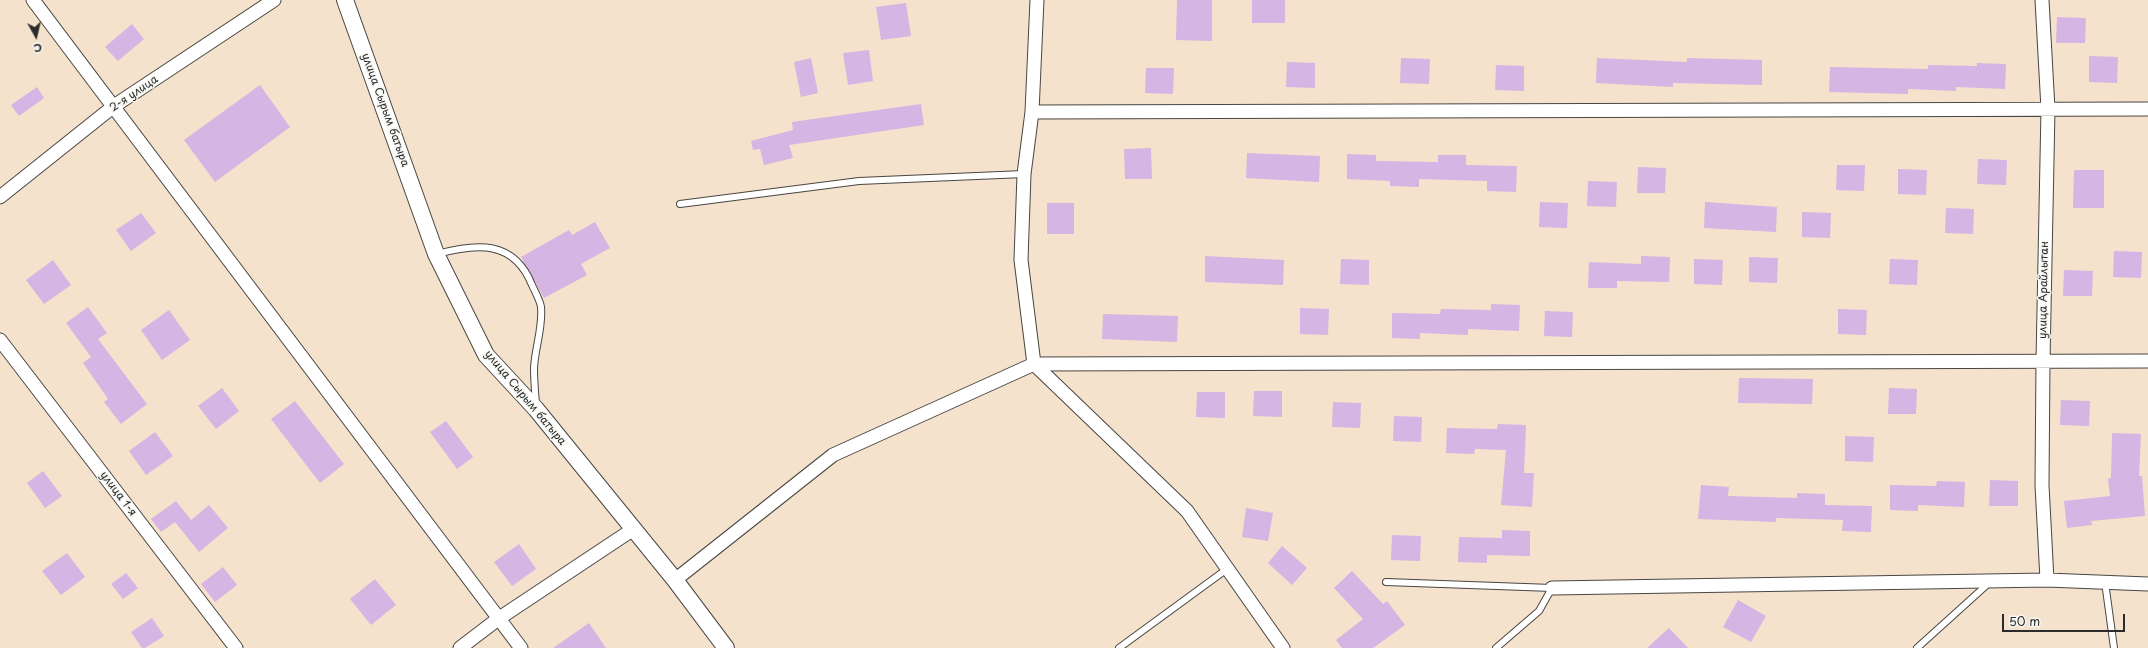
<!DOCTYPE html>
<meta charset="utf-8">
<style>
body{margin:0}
#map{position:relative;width:2148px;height:648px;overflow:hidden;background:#f5e2cc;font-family:"Playpen Sans",sans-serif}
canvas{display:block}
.north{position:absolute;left:16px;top:16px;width:40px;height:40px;-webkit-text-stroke:3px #f6f6f2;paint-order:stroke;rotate:172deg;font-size:11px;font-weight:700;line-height:16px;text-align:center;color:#2b2b2b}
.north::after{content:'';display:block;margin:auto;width:14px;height:18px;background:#2b2b2b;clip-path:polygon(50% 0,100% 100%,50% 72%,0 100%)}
.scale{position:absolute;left:2002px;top:614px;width:123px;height:18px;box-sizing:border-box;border:2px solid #2b2b2b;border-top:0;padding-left:5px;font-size:12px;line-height:14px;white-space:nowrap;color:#2b2b2b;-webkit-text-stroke:3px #f6f6f2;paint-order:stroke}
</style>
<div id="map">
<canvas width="2148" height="648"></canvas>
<div class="north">С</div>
<div class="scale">50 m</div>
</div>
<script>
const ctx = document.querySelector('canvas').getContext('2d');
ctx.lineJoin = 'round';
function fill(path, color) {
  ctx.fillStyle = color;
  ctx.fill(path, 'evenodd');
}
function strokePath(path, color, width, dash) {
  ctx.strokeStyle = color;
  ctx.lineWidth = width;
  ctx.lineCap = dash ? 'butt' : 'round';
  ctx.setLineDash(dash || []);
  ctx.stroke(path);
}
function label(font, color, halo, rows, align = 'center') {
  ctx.font = font + ' "Playpen Sans",sans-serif';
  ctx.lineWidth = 3;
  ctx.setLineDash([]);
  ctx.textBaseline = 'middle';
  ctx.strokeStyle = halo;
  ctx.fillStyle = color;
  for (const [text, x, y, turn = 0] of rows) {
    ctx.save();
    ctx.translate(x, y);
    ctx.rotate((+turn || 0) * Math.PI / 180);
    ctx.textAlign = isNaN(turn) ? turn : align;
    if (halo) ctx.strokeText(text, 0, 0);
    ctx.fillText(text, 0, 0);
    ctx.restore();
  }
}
fill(new Path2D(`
 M1177,0h35v41l-36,-1z
 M1252,0h33v23h-33z
 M906,3l5,33 -30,4 -5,-33z
 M2057,17l29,1 -1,25h-29z
 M132,24l12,15 -26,22 -13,-14z
 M869,50l4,31 -25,4 -5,-32z
 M2089,56l29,1 -1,26 -28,-1z
 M811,58l7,35 -17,4 -7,-35z
 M1401,58l29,1 -1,25 -29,-1z
 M1597,58l90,4v-4l75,2v25l-89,-2v4l-77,-4z
 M1287,62l28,1v25l-29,-1z
 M1977,63l29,1 -1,25 -49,-2v4l-48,-2v5l-79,-2 1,-25 98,2v-4l49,1z
 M1496,65l28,1v25l-29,-1z
 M1146,68h28l-1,26 -28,-1z
 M260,85l30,42 -75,55 -31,-42z
 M37,87l7,11 -25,18 -8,-11z
 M921,104l3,21 -135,20 4,13 -29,7 -4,-16 -7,1 -2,-9 42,-11 -1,-8z
 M1151,148l1,31h-27l-1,-30z
 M1247,153l73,3 -1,26 -73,-4z
 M1347,154l29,1v6l62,1v-7h28v10l51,1 -1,26 -29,-1v-10l-68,-2v8l-29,-1v-5l-43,-2z
 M1978,159l29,1 -1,25 -29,-1z
 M1837,165h28l-1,26 -28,-1z
 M1638,167l28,1 -1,25h-28z
 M1898,169l29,1 -1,25 -28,-1z
 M2074,170h30v38h-31z
 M1588,181l29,1 -1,25 -29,-1z
 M1540,202l28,1 -1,25 -28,-1z
 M1705,202l72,5 -1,25 -72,-4z
 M1047,203h27v31h-27z
 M1946,208l28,1 -1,25 -28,-1z
 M1802,212l29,1 -1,25 -28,-1z
 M141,213l15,20 -25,18 -15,-21z
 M595,222l15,26 -29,16 6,11 -43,23 -23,-41 48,-27 3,5z
 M2114,251l28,1 -1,26 -28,-1z
 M1205,256l79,4 -1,25 -78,-3z
 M1641,256l29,1 -1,25 -52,-1v7h-29l1,-26 52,2z
 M1749,257l29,1 -1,25 -28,-1z
 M1341,259l28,1v25l-29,-1z
 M1694,259l29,1 -1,25 -28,-1z
 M1890,259l28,1 -1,25 -28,-1z
 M53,260l18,25 -27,19 -18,-24z
 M2064,270l29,1 -1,25h-29z
 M1491,304l29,1 -1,26 -51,-2v6l-48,-2v6l-28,-1v-25l48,1 1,-5 50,1z
 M88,307l19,26 -9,6 49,65 -26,20 -17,-22 4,-3 -25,-36 8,-6 -25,-34z
 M1300,308l29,1 -1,26 -28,-1z
 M1838,309l29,1 -1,25 -28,-1z
 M169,310l21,30 -28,20 -21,-30z
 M1545,311l28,1 -1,25 -28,-1z
 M1103,314l75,2 -1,26 -75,-3z
 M1739,378l74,1 -1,25 -74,-1z
 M222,388l17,23 -23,18 -18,-23z
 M1889,388l28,1 -1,25h-28z
 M1254,391h28v26l-29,-1z
 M1197,392h28v26l-29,-1z
 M2061,400l29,1 -1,25 -29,-1z
 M295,401l49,63 -24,19 -49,-64z
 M1333,402l28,1 -1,25 -28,-1z
 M1394,416l28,1 -1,25 -28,-1z
 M446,421l27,36 -16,12 -27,-37z
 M1498,424l28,1 -2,48h10l-2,34 -31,-2 5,-55 -31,-1 -1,5 -28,-1 1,-25 50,1z
 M155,432l18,24 -27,19 -17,-24z
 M2112,433l29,1 -2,42h3l3,40 -54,5 1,4 -25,3 -3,-27 46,-5 -2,-17 3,-1z
 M1845,436l29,1 -1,25 -28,-1z
 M43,471l19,25 -17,12 -18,-25z
 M1990,480l28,1v25h-29z
 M1937,481l28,1 -1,25 -46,-2v6l-28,-1v-25l46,1z
 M1701,485l28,2 -1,9 69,2v-5l28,1v11l47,1 -1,26 -29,-1 1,-11 -67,-2v4l-78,-3z
 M176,501l15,19 18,-15 19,23 -29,24 -24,-30 -14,10 -10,-13z
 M1246,508l27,5 -5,28 -26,-4z
 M1502,530l28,1v25l-43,-1v8l-29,-1 1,-25 43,1z
 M1392,535l29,1 -1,25 -29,-1z
 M519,544l17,25 -24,17 -18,-24z
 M1282,546l25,22 -15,17 -24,-22z
 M67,553l18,24 -24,18 -19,-24z
 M223,567l14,18 -22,17 -14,-18z
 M1352,571l31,33 4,-3 18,24 -32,23h-31l-6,-8 27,-21 -29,-31z
 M126,573l12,15 -15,11 -12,-15z
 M375,579l21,26 -25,20 -21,-26z
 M1738,600l28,16 -15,26 -28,-15z
 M152,618l12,18 -19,12h-3l-11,-16z
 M589,623l17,25h-53z
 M1669,628l19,20h-41z`), '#d6b4e3');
const service = new Path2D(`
 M680,204l179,-23 165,-7
 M437,254c40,-11 77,-14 95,31 3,7 8,15 9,22 2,21 -6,40 -7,61 0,12 1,24 2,36
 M1386,582l166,6 -13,23 -43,37
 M2105,582l9,66
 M1119,648l108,-79
 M1917,648l73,-66`);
const minor = new Path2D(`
 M33,0l488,648
 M1037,0l-5,112 -8,62 -3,86 13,104 153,147 96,137
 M2042,0l6,109 -5,252 -1,124 5,95
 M1032,112l1116,-3
 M0,197l114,-91 160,-106
 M0,340l236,308
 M675,580l158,-125 201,-91 1114,-3
 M1552,588l495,-8 101,4
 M460,648l38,-29 134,-89`);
const tertiary = new Path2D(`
 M345,0l91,254 50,101 50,54 139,171 51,68`);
strokePath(service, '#494643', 8);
strokePath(minor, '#494643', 15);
strokePath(tertiary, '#494643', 18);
strokePath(service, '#fff', 6);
strokePath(minor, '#fff', 13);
strokePath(tertiary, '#fff', 16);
label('11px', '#2b2b2b', '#f6f6f2', [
 ["2-я улица",134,94,-34],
 ["улица Сырым батыра",385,110,70],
 ["улица Арайлытан",2044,290,-89],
 ["улица Сырым батыра",525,398,50],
 ["улица 1-я",118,494,53]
]);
</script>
